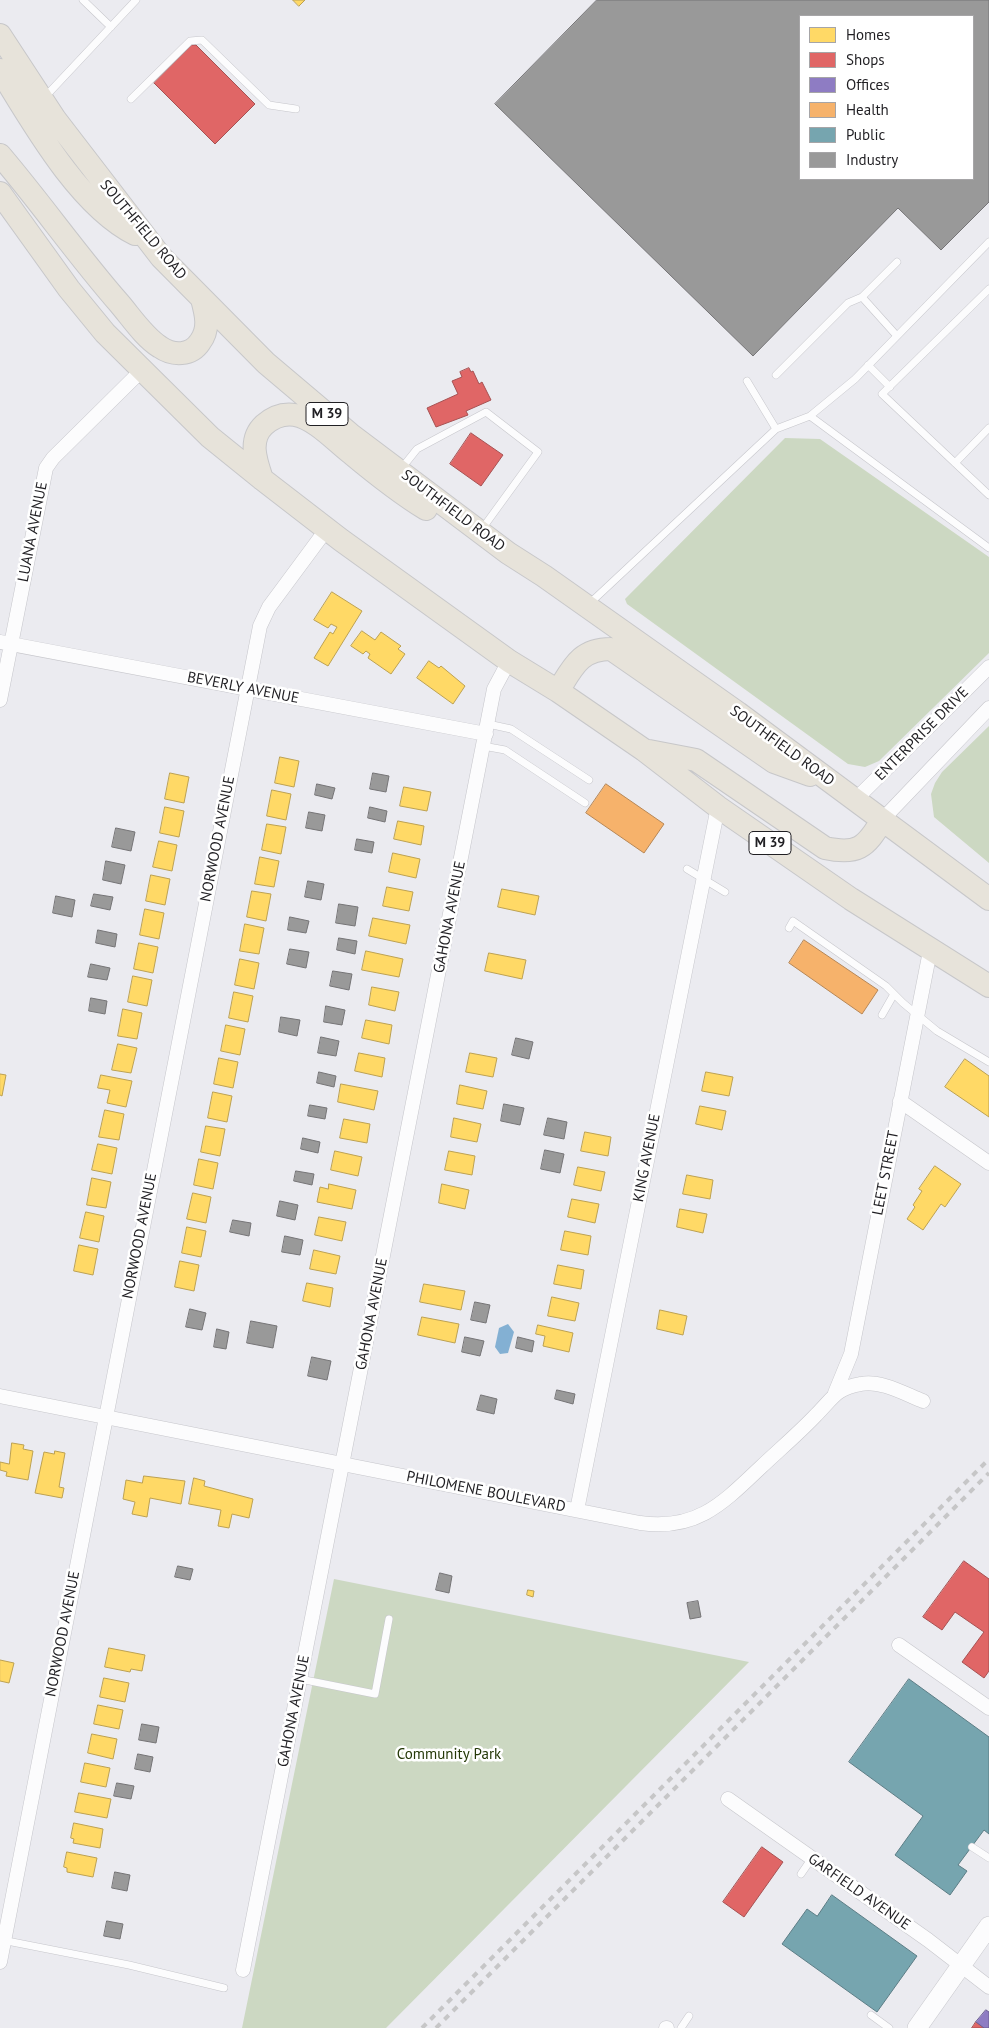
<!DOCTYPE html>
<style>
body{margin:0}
#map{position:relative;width:989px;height:2028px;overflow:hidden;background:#ebebf0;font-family:"PT Sans",sans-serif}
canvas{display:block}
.legend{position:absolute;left:799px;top:15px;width:175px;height:165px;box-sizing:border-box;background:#fff;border:1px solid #a6a5a7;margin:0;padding:6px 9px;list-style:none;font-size:15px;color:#201f23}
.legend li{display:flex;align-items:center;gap:10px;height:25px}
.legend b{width:25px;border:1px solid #a6a5a7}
</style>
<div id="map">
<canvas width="989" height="2028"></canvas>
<ul class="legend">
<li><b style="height:14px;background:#ffd966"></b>Homes</li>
<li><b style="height:14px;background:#e06666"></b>Shops</li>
<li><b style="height:14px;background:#8e7cc3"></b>Offices</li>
<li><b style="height:14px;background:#f6b26b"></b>Health</li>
<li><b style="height:14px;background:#76a5af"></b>Public</li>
<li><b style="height:14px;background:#999"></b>Industry</li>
</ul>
</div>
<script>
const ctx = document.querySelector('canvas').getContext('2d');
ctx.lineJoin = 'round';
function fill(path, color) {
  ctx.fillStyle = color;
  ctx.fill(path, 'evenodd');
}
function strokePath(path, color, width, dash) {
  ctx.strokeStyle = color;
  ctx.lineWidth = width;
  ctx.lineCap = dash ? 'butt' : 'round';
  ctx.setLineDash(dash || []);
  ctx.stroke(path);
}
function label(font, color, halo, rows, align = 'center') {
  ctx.font = font + ' "PT Sans",sans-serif';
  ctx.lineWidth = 5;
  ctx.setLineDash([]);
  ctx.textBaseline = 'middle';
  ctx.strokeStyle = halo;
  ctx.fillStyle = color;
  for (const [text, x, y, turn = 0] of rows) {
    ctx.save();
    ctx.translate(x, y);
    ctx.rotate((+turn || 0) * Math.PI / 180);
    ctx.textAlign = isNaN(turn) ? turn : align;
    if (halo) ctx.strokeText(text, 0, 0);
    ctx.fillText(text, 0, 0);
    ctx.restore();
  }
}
fill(new Path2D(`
 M785,438l35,1 169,118v96l-110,108 -14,6 -17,-3 -221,-160 -2,-5z
 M989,726v137l-55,-46 -3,-23 4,-11 7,-11z
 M334,1579l415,83 -363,366h-144z`), '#ccd8c2');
fill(new Path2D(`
 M508,1324l6,8 -6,21 -8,1 -5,-7 4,-19z`), '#83b0d3');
const homes = new Path2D(`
 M293,0h12l-6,6z
 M332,592l30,19 -34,55 -14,-8 16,-26 3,2 4,-7 -6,-3 -3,4 -14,-8z
 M362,631l13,9 6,-8 20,14 -3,3 7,5 -14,20 -23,-16 2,-4 -4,-3 -3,3 -12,-8z
 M429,661l10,7 2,-2 24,20 -12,18 -36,-26z
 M280,757l19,4 -5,26 -19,-4z
 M170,773l19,4 -5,26 -19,-4z
 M404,787l27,5 -4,19 -27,-5z
 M272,790l19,4 -5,26 -19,-4z
 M165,807l19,4 -5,26 -19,-4z
 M398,821l26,5 -3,19 -27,-6z
 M267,824l19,3 -5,27 -19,-4z
 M159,841l18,4 -5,26 -19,-4z
 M393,853l27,6 -4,19 -27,-6z
 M260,857l19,4 -5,26 -19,-3z
 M151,875l19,4 -5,26 -19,-4z
 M387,887l26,5 -4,19 -26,-5z
 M502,889l37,7 -4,19 -37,-8z
 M252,891l19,3 -5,27 -19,-4z
 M145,909l19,4 -5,26 -19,-4z
 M373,918l37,7 -4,19 -37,-8z
 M245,924l19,4 -5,26 -19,-3z
 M139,943l19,4 -5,26 -19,-4z
 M366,951l37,8 -4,18 -37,-7z
 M489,953l37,7 -4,19 -37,-8z
 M240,959l19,4 -5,26 -19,-4z
 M133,976l19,4 -5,26 -19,-4z
 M372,987l27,5 -4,19 -26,-6z
 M234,992l19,4 -5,26 -19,-4z
 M123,1009l19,4 -5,26 -19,-3z
 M366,1020l26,5 -3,19 -27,-6z
 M226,1025l19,4 -5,26 -19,-4z
 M118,1044l19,4 -6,25 -19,-3z
 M359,1053l26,5 -3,19 -27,-6z
 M470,1053l27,5 -4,19 -27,-5z
 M219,1058l19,4 -5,26 -19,-4z
 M965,1059l24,17v41l-44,-30z
 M706,1072l27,5 -4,19 -27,-5z
 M0,1074l6,1 -4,21 -2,-1z
 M101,1075l31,6 -6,26 -19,-4 3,-13 -12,-2z
 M341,1084l37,7 -4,19 -36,-8z
 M460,1085l27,6 -4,18 -26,-5z
 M213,1092l19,4 -5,26 -19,-4z
 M700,1106l26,5 -4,19 -26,-6z
 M105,1110l19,4 -5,26 -20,-3z
 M454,1118l27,6 -4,18 -26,-5z
 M344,1119l26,5 -3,19 -27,-5z
 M206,1126l19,3 -5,27 -19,-4z
 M585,1132l26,5 -3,19 -27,-5z
 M98,1144l19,4 -5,26 -20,-4z
 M335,1151l27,6 -4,19 -27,-6z
 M449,1151l26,5 -3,19 -27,-5z
 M199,1159l19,4 -5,26 -19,-4z
 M935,1166l26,18 -16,23 -4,-3 -18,26 -16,-11 8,-12 -2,-2 9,-14 -3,-2z
 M578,1167l27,5 -4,19 -27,-6z
 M687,1175l26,5 -3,19 -27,-5z
 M92,1178l19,4 -5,26 -19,-3z
 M329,1184l27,6 -4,19 -35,-7 3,-15 8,2z
 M442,1184l27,6 -4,19 -26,-6z
 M193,1193l18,4 -5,26 -19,-4z
 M572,1199l27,5 -4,19 -27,-6z
 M680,1209l27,5 -4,19 -26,-6z
 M86,1212l18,4 -5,26 -19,-4z
 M319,1217l27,5 -4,19 -27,-6z
 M187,1227l19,4 -5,26 -19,-4z
 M565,1231l26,5 -3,19 -27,-5z
 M79,1245l19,4 -5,26 -19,-4z
 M314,1250l26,6 -4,18 -26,-5z
 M180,1261l19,4 -5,26 -19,-4z
 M558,1265l26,5 -3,19 -27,-5z
 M307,1283l26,5 -3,19 -27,-6z
 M424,1284l41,7 -4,19 -41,-8z
 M552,1297l27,6 -4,18 -27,-5z
 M660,1310l27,6 -4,19 -26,-6z
 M422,1317l37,7 -4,19 -37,-8z
 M538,1325l35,8 -4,19 -26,-6 2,-10 -9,-2z
 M12,1443l12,2 -1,4 10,2 -5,29 -22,-4 1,-4 -7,-2v-8l9,2z
 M55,1451l10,2 -6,34 5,1 -2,10 -27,-5 9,-41 10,2z
 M144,1476l41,5 -4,23 -31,-6 -3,19 -15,-3 3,-12 -12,-3 3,-19 16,3z
 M194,1478l11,3 -1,5 49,13 -4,19 -17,-4 -3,14 -11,-2 3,-16 -32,-6z
 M528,1590l6,1 -1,6 -6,-2z
 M109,1648l36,7 -3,16 -11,-2 -1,3 -25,-5z
 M0,1660l14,3 -5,20 -9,-2z
 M104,1678l25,5 -4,19 -25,-5z
 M98,1705l25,5 -4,19 -25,-5z
 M92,1734l25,5 -4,20 -25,-6z
 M85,1763l25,5 -4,19 -25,-5z
 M79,1793l32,6 -4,19 -32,-6z
 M74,1823l29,6 -3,19 -27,-5 1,-4 -3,-1z
 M67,1852l30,6 -4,19 -26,-5v-4l-3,-1z`);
fill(homes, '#ffd966');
strokePath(homes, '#bca152', 1);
const shops = new Path2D(`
 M192,45h4l59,59 -40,40 -61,-61z
 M469,368l2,4 2,-1 6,13 3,-2 9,18 -25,11 2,4 -32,12 -9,-19 31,-14 -6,-13 10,-4 -2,-5z
 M471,433l32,22 -22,31 -31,-22z
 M964,1561l25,18v92l-5,7 -22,-16 22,-30 -29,-20 -13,18 -19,-13z
 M762,1847l21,15 -39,55 -21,-15z
 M976,2022l8,6h-12z`);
fill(shops, '#e06666');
strokePath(shops, '#a65152', 1);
const offices = new Path2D(`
 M986,2010l3,2v16h-5l-8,-6z`);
fill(offices, '#8e7cc3');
strokePath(offices, '#6d6093', 1);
const health = new Path2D(`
 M606,784l58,40 -20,29 -58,-40z
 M804,940l74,50 -16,24 -73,-51z`);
fill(health, '#f6b26b');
strokePath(health, '#b68655', 1);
const public = new Path2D(`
 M909,1679l80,58v97l-5,-4 -26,35 9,6 -17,24 -55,-40 28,-39 -74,-54z
 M832,1895l85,61 -40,56 -95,-68 25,-35 10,7z`);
fill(public, '#76a5af');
strokePath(public, '#5c7d85', 1);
const industry = new Path2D(`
 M597,0h392v202l-48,48 -43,-42 -145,148 -258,-252zM800,16h173v163h-173z
 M373,773l16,3 -3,16 -16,-3z
 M317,784l18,4 -3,11 -17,-4z
 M370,807l17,4 -2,11 -17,-4z
 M309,812l16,3 -3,16 -16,-3z
 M116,828l19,4 -4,19 -19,-4z
 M357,839l17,3 -2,11 -17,-3z
 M106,861l19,4 -4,19 -18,-4z
 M308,881l16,3 -3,16 -16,-3z
 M94,894l19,3 -3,13 -19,-4z
 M56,896l19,4 -3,17 -19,-4z
 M339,904l19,3 -3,19 -19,-3z
 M290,917l19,4 -3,12 -18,-3z
 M98,930l19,4 -2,13 -19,-4z
 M339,938l18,3 -2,13 -18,-4z
 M290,949l19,3 -3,16 -19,-4z
 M91,964l19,4 -3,12 -19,-3z
 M333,971l19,3 -3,16 -19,-4z
 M91,998l16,3 -2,13 -16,-3z
 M326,1006l19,4 -3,15 -18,-3z
 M281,1017l19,3 -3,16 -18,-4z
 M321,1037l18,4 -3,15 -18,-3z
 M516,1038l17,4 -4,17 -17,-4z
 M319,1072l17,4 -2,11 -17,-4z
 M504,1104l20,4 -4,17 -19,-4z
 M310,1105l17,3 -2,11 -17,-3z
 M548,1118l19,4 -3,17 -20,-4z
 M303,1138l17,4 -2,11 -17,-4z
 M545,1150l19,4 -4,19 -19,-4z
 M296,1171l18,3 -2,11 -18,-4z
 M280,1201l18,4 -3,15 -18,-4z
 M233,1220l18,3 -2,13 -19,-4z
 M285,1236l18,4 -3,15 -18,-3z
 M475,1302l15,3 -4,18 -15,-3z
 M190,1309l16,4 -4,17 -16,-3z
 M251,1321l26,5 -4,22 -26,-5z
 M217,1329l12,3 -3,17 -12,-2z
 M465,1337l19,4 -4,15 -18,-4z
 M518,1337l16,4 -2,11 -16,-4z
 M312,1357l19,4 -4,19 -19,-4z
 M557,1390l18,4 -2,10 -18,-5z
 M481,1395l16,4 -3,15 -17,-4z
 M178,1566l15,3 -3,11 -15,-3z
 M440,1573l12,3 -3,17 -13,-3z
 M698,1601l3,16 -11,2 -3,-16z
 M142,1724l17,3 -3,16 -17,-3z
 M138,1754l15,3 -3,15 -15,-3z
 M117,1783l17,3 -3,13 -17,-3z
 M115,1872l15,3 -3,16 -15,-3z
 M107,1921l16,3 -3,15 -16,-3z`);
fill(industry, '#999');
strokePath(industry, '#757476', 1);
const service = new Path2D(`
 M83,0l28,27
 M44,98l92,-98
 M131,99l59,-58 12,-1 67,65 27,4
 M989,289l-107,105 107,101
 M897,336l-35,-39 35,-35
 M868,365l22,22
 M776,375l72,-72 14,-6
 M747,381l29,48
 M810,416l179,132
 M955,463l34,-35
 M401,469l16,-20 69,-37 52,40 -56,77
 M589,604l187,-175 34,-13 45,-37 134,-137
 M488,724l23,5 78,51
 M483,746l22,4 80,53
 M687,869l38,23
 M789,928l4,-7 93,65 17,17 34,28 52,31
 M882,1015l12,-21
 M300,1679l75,15 14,-75
 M972,1847l17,11
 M801,1874l11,-16
 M2,1940l127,25 95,23
 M871,2015l18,13
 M681,2028l8,-12`);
const minor = new Path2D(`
 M0,642l486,92
 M0,700l46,-232 7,-10 88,-87
 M855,800l134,-133
 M882,820l107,-112
 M900,1101l89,62
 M835,1393l16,-39 79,-403
 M0,1396l640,127c57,8 83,-20 121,-56 19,-18 38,-34 55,-52 17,-17 20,-27 45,-31 20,-4 44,10 62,17
 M577,1510l141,-703
 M899,1645l90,63
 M728,1799l200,141 61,47
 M0,1962l260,-1336 9,-19 57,-77
 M243,1970l251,-1281 15,-28
 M666,2028h1`);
const secondary = new Path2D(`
 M917,2028l72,-102`);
const trunk = new Path2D(`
 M0,35l55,84 106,138 105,106 84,71 158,119 36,23 194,137 251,186
 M0,70c32,52 79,136 135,164
 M0,155c41,48 77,100 119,148 12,14 25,34 41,44 13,9 31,9 40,-5 10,-13 6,-28 2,-43
 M0,193l69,96 36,44 105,104 52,42 79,61 168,121 49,30 86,59 74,57 133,92 138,87
 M262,479c-6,-18 -14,-39 2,-54 9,-8 19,-12 31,-10 21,4 41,27 57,39 24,20 48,39 74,55
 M558,691c15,-24 22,-42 53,-42l163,113 36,13
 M649,751l47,9 129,88c32,7 41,0 57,-28`);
strokePath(service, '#c6c6cb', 8);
strokePath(minor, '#c6c6cb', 15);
strokePath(secondary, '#c6c6cb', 20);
strokePath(trunk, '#c7c7c9', 24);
strokePath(service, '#fcfcfd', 7);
strokePath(minor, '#fcfcfd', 14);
strokePath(secondary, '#fcfcfd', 19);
strokePath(trunk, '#e7e3da', 22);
strokePath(new Path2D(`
 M422,2028l567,-569
 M436,2028l553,-555`), '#c6c6c7', 4, [6, 6]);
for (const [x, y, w] of [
 [327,414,42],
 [770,843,42]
]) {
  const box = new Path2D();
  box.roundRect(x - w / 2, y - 11.5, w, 23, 4);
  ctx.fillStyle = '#fff';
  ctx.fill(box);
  strokePath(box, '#201f23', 1);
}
label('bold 14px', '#201f23', null, [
 ["M 39",327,414],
 ["M 39",770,843]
]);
label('15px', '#201f23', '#fff', [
 ["SOUTHFIELD ROAD",143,230,50],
 ["SOUTHFIELD ROAD",453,511,37],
 ["LUANA AVENUE",33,532,-79],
 ["BEVERLY AVENUE",243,688,11],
 ["ENTERPRISE DRIVE",922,734,-45],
 ["SOUTHFIELD ROAD",782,746,36],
 ["NORWOOD AVENUE",218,839,-79],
 ["GAHONA AVENUE",450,917,-79],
 ["KING AVENUE",647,1158,-79],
 ["LEET STREET",886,1173,-79],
 ["NORWOOD AVENUE",140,1236,-79],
 ["GAHONA AVENUE",372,1314,-79],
 ["PHILOMENE BOULEVARD",486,1492,11],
 ["NORWOOD AVENUE",63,1634,-79],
 ["GAHONA AVENUE",294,1711,-79],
 ["GARFIELD AVENUE",859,1892,35]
]);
label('15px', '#243807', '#fff', [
 ["Community Park",449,1755]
]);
</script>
